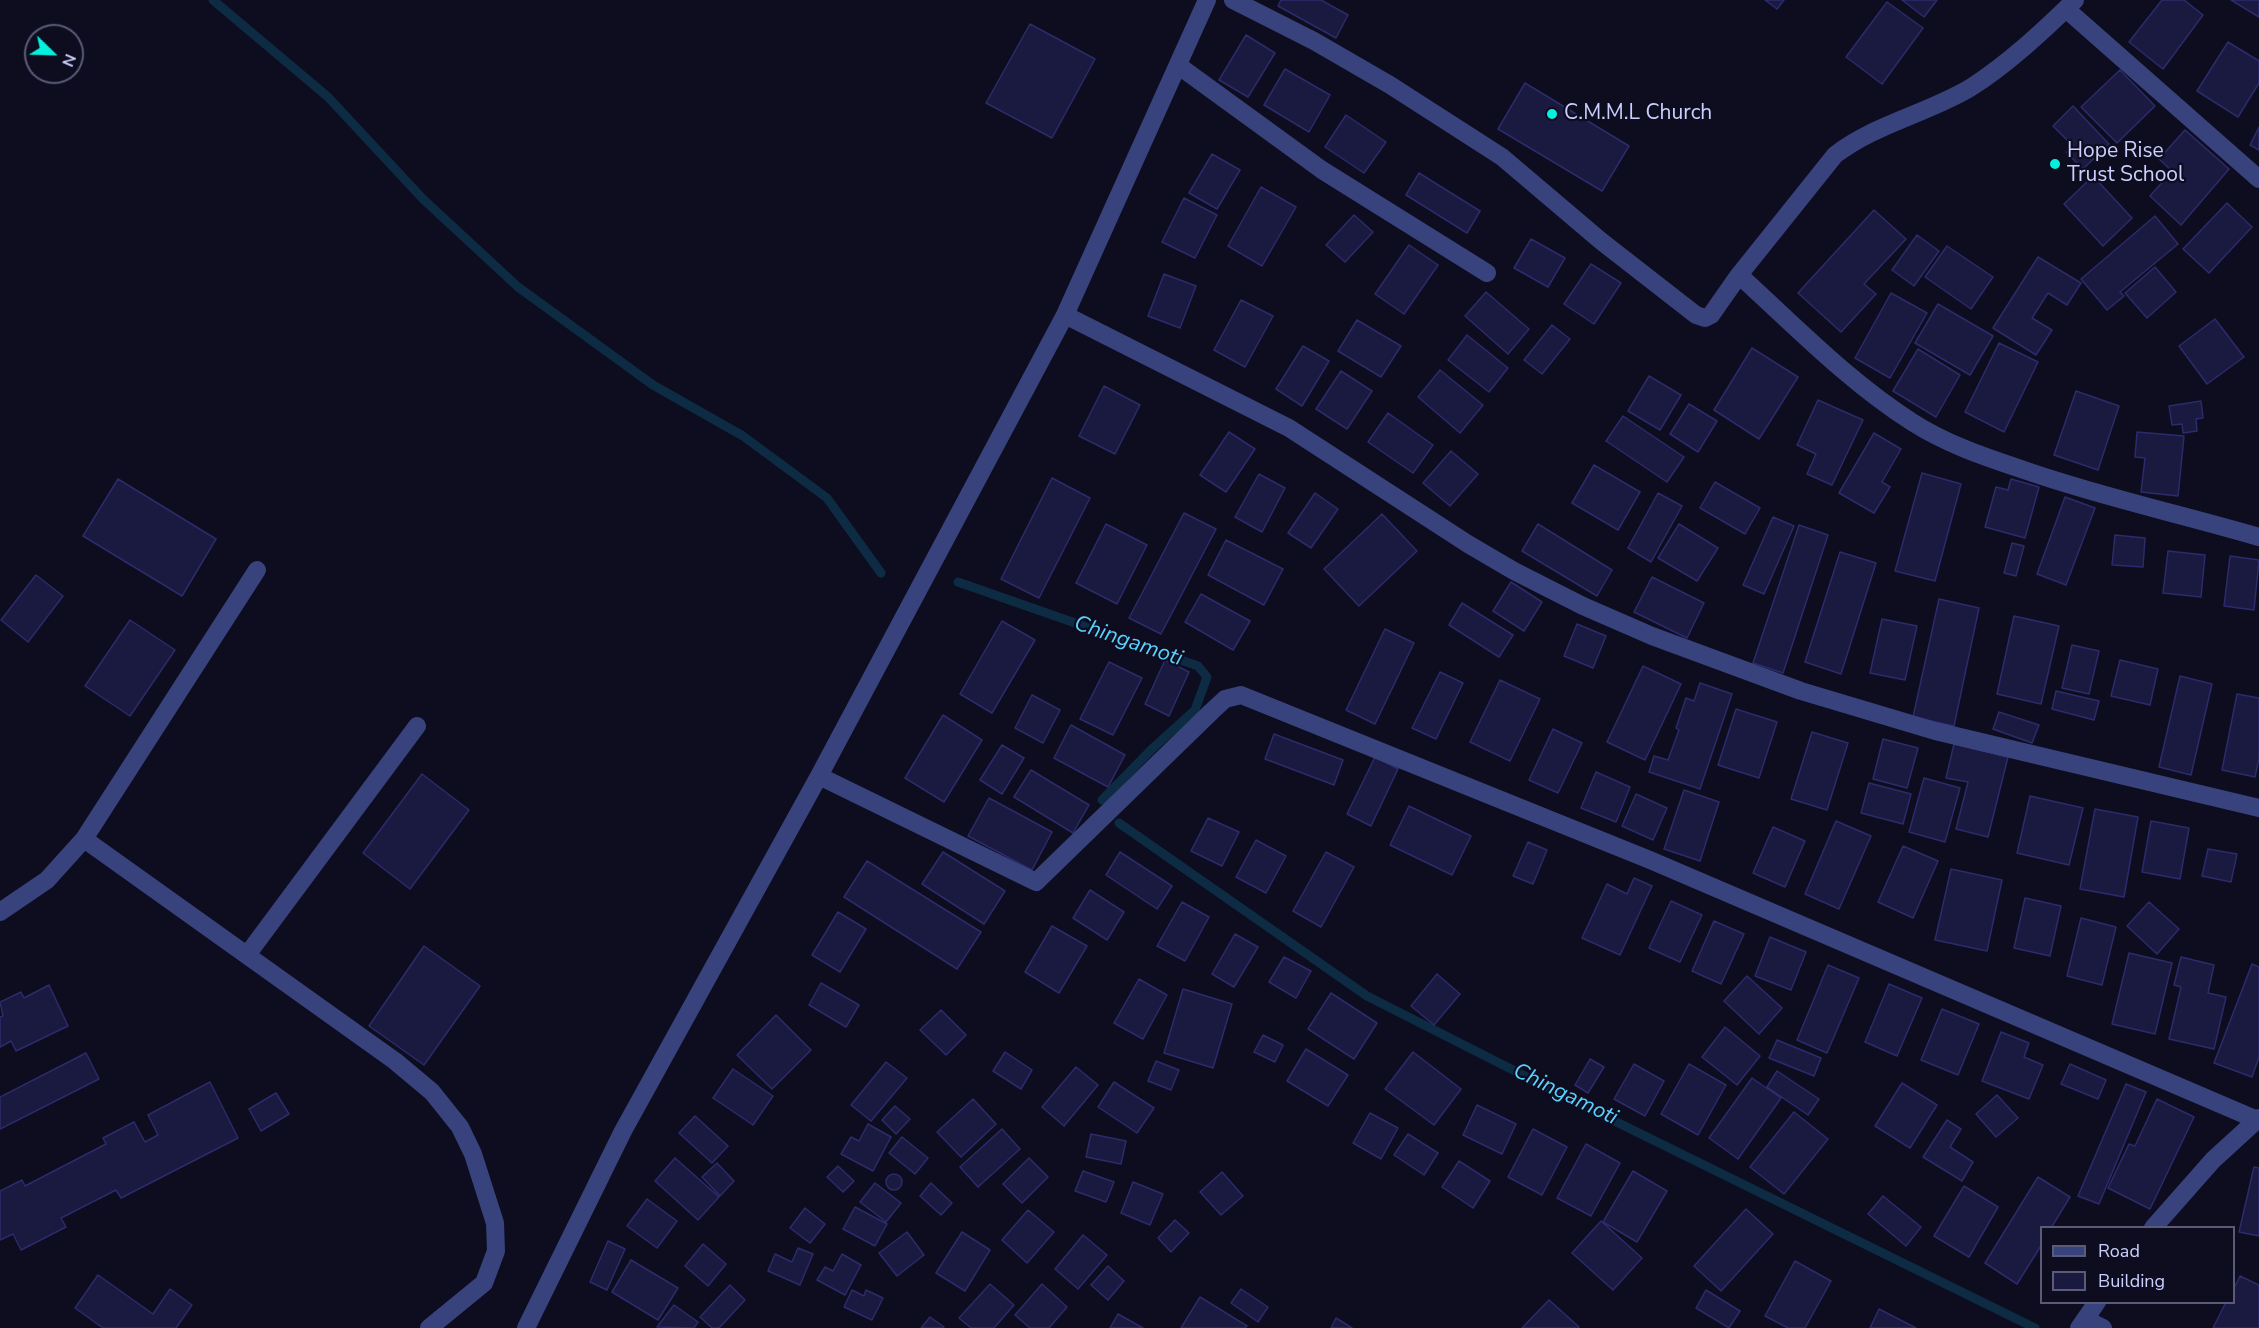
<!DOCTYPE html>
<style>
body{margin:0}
#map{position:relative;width:2259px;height:1328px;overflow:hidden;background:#0d0d1f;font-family:"Nunito Sans",sans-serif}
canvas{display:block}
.legend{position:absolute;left:2040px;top:1226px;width:195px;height:78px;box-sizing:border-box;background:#0d0d1f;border:2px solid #595b78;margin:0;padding:8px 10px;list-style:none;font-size:18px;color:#cbcffe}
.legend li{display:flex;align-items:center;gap:12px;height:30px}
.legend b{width:30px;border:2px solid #595b78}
.north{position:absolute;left:24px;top:24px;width:60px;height:60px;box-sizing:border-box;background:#0d0d1f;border:2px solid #595b78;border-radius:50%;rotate:113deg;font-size:16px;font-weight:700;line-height:24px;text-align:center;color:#cbcffe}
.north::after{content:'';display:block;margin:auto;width:21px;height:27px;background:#04f2dd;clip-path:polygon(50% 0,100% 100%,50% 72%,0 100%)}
</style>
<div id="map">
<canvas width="2259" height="1328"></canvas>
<ul class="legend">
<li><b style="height:8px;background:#38437d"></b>Road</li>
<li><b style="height:16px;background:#1a1940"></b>Building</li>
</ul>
<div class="north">N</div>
</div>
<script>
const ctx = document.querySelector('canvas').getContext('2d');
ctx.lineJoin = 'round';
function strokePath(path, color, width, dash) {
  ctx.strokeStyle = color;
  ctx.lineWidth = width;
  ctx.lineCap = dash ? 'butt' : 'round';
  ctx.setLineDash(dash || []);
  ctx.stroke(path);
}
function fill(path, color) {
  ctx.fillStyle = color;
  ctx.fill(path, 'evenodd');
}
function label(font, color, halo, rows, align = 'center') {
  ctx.font = font + ' "Nunito Sans",sans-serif';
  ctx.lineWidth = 4.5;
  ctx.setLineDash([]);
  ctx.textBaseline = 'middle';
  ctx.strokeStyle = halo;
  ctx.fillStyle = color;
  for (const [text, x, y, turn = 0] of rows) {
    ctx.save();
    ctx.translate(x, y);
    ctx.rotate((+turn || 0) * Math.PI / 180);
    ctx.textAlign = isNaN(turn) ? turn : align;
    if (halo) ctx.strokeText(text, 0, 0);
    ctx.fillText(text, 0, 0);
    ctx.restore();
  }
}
strokePath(new Path2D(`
 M213,0l115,97 95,102 95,88 135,98 90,51 84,62 54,75
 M958,582l240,84 9,11 -12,33 -42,38 -51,52
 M1119,823l248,173 213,108 455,224`), '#0d2c43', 9);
const building = new Path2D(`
 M1281,0h40l27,15 -12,23 -58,-32z
 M1765,0h19l-7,9z
 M1902,0h35l-13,17z
 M2162,0h22l19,15 -40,54 -34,-27z
 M2231,0h28v17z
 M1887,2l36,26 -41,56 -36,-27z
 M1030,24l65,35 -43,79 -66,-35z
 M1246,35l29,18 -27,44 -29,-17z
 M2228,42l31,19v22l-21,34 -41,-26z
 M1285,69l45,26 -21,37 -45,-27z
 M2120,70l35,36 -38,37 -36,-36z
 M1525,83l104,63 -27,45 -104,-62z
 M2073,106l36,38 -26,25 -17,-17 7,-6 -20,-20z
 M1346,115l40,27 -22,31 -39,-26z
 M2259,127v23l-9,-5z
 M2185,130l44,39 -48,56 -31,-29 22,-25 -13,-12z
 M1212,154l28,16 -23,39 -28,-16z
 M1419,173l61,38 -13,22 -61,-38z
 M2093,176l39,42 -29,28 -39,-42z
 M1261,187l35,20 -34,59 -34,-20z
 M1184,198l33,17 -22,43 -33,-16z
 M2227,203l25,24 -43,46 -26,-24z
 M1874,210l32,29 -42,45 12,10 -35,38 -43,-39z
 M1354,215l19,17 -28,30 -19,-17z
 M2155,216l23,28 -58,48 4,4 -17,14 -26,-31z
 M1917,235l22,16 -25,35 -22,-16z
 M1531,239l34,19 -17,29 -34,-19z
 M1409,245l29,20 -34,49 -29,-20z
 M1947,246l46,31 -22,32 -46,-32z
 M2038,257l43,26 -14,22 -19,-12 -16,25 20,12 -16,25 -43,-27z
 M1591,264l30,19 -27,41 -30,-20z
 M2155,267l21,25 -29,26 -22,-25z
 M1164,274l32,12 -16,42 -32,-12z
 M1486,292l43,37 -21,25 -43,-38z
 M1891,293l36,20 -37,65 -35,-20z
 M1241,300l32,16 -28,51 -31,-17z
 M1938,304l55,32 -23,39 -55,-32z
 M2215,319l29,38 -37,27 -28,-38z
 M1357,320l44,26 -20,31 -43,-26z
 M1552,325l18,14 -28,35 -18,-14z
 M1467,335l41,33 -19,24 -41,-32z
 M1999,343l39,19 -34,70 -39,-20z
 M1303,346l26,15 -27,45 -26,-17z
 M1752,348l46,29 -39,62 -45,-29z
 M1918,349l42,26 -24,42 -43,-26z
 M1440,370l43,35 -23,28 -42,-36z
 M1341,371l31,20 -25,38 -31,-20z
 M1649,376l32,19 -21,35 -32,-19z
 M1104,386l36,19 -25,49 -36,-18z
 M2076,391l43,15 -21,64 -44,-15z
 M1818,400l45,20 -31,65 -25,-11 9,-20 -19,-9z
 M2201,401l2,17 -7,1 1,12 -14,2 -1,-9 -10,1 -3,-19z
 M1689,404l28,17 -19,31 -28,-18z
 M1388,413l45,32 -20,28 -45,-31z
 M1623,416l61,41 -17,25 -61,-41z
 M1229,432l26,17 -29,43 -26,-17z
 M2137,432l47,4 -6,60 -37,-4 4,-34 -10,-1z
 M1874,433l27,16 -19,33 8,5 -16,26 -35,-20z
 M1451,451l27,23 -28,32 -27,-23z
 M1594,465l46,27 -22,38 -46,-27z
 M1922,473l39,11 -26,97 -40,-10z
 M1259,474l26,14 -23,44 -27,-15z
 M1052,478l38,20 -51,100 -38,-19z
 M118,479l98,60 -34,57 -99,-60z
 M2011,479l28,8 -14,51 -40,-11 11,-40 12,3z
 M1715,482l45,26 -15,26 -45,-26z
 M1315,493l23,16 -27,39 -23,-15z
 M1658,493l24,13 -31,56 -23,-14z
 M2065,497l30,11 -29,77 -29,-11z
 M1184,513l32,16 -55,105 -32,-16z
 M1382,514l35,37 -58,55 -35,-37z
 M1773,517l21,9 -30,68 -21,-9z
 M1106,524l41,21 -30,59 -41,-21z
 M1538,524l74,46 -15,26 -75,-45z
 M1679,524l39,24 -21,33 -39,-23z
 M1799,525l29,10 -45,138 -30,-10z
 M2115,535l30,3 -2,29 -31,-2z
 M1226,540l57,29 -19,36 -56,-30z
 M2012,543l12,3 -8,30 -12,-3z
 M2168,551l37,4 -4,42 -38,-4z
 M1840,552l36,11 -35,111 -36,-12z
 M2230,556l29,4 -5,50 -30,-4z
 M36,575l27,21 -35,46 -27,-22z
 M1652,577l52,26 -17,35 -53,-26z
 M1511,582l31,20 -18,29 -31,-20z
 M1201,594l49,27 -17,29 -48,-28z
 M1939,599l40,9 -25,118 -41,-9z
 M1462,603l51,32 -14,22 -50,-32z
 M2014,616l45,10 -18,78 -44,-10z
 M1882,619l35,7 -12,54 -35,-7z
 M130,620l45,30 -45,66 -45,-30z
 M1002,621l33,19 -43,73 -32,-19z
 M1577,624l29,12 -13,32 -29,-12z
 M1385,629l29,14 -39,81 -29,-14z
 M2072,645l27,6 -10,43 -27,-6z
 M1165,660l24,12 -20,44 -24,-12z
 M2120,660l38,9 -8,36 -39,-9z
 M1109,662l33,16 -29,57 -33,-16z
 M1643,666l38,18 -36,76 -38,-18z
 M1440,672l23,11 -27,56 -24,-11z
 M2180,676l32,8 -21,91 -32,-8z
 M1500,680l40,19 -30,62 -40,-19z
 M1700,683l32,11 -32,95 -51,-17 5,-16 14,4 11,-30 -3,-2 10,-30 8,3z
 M2056,691l43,10 -5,19 -42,-11z
 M2237,694l22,4v60l-4,19 -33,-7z
 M1032,695l28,15 -17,33 -28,-15z
 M1736,709l41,13 -18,56 -41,-13z
 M1999,712l40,13 -7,18 -39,-14z
 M943,715l39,25 -38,62 -39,-24z
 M1071,725l54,30 -17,32 -54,-29z
 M1553,729l29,14 -24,50 -29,-13z
 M1812,732l36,11 -21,67 -36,-11z
 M1274,734l69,26 -9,25 -69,-26z
 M1883,739l35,9 -11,40 -34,-9z
 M1954,744l54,13 -20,80 -32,-8 12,-47 -22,-4z
 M1002,745l22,13 -22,36 -22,-14z
 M1375,757l23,12 -27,57 -24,-12z
 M1031,770l58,35 -16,28 -59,-36z
 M1596,772l34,15 -14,35 -35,-14z
 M422,774l47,36 -59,79 -47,-36z
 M1924,778l36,10 -15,54 -36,-10z
 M1869,783l42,11 -8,30 -42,-11z
 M1684,790l35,12 -19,59 -36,-12z
 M1636,794l31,14 -14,32 -31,-14z
 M2030,796l53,12 -14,57 -52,-12z
 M989,798l63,34 -20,38 -64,-34z
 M1409,806l62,30 -19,39 -62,-30z
 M2095,809l43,8 -14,80 -44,-8z
 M1208,818l31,14 -17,34 -31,-15z
 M1836,821l35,15 -32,73 -34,-15z
 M2151,821l38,7 -9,51 -38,-7z
 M1773,827l32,14 -20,46 -32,-14z
 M1256,840l30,16 -20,37 -30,-16z
 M1528,842l19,8 -14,34 -20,-8z
 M1903,846l35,15 -25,57 -35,-16z
 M2208,849l29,5 -6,28 -29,-6z
 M943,852l62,39 -21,33 -62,-40z
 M1120,852l52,34 -15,23 -51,-34z
 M1326,852l28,15 -33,60 -28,-16z
 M867,861l114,71 -24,37 -113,-72z
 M1951,869l51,11 -15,71 -52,-11z
 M1634,878l18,8 -32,69 -38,-17 25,-54 20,10z
 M1090,890l34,22 -17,28 -34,-22z
 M2025,898l36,8 -11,50 -36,-8z
 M1671,901l31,14 -22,47 -31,-14z
 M1182,902l27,15 -24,44 -28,-15z
 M2149,902l30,27 -22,25 -30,-28z
 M838,912l28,17 -26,43 -28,-17z
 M2081,918l35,9 -14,58 -35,-9z
 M1714,921l30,13 -23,50 -29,-13z
 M1052,926l35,20 -28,47 -34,-21z
 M1235,934l23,13 -24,40 -22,-13z
 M1770,937l36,15 -15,38 -36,-14z
 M424,946l56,40 -56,79 -55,-39z
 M2129,953l43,10 -17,71 -43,-10z
 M1284,957l27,14 -15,27 -27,-16z
 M2181,957l33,8 -6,28 18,4 -12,52 -45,-10 12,-52 -7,-2z
 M2252,964l7,3v90l-7,20 -38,-14z
 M1828,965l31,13 -32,75 -30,-13z
 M1437,974l23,20 -26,31 -23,-19z
 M1747,976l35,32 -23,26 -35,-33z
 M1139,979l28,16 -24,44 -29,-16z
 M821,983l38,22 -13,22 -37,-22z
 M1889,984l33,14 -25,58 -32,-14z
 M49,985l19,41 -52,25 -5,-10 -11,6v-30l3,-1 -3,-14 21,-10 3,6z
 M1183,989l49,15 -19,64 -49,-15z
 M1331,993l46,30 -23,36 -46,-30z
 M1942,1009l37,15 -21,51 -37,-15z
 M941,1010l25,25 -20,20 -26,-25z
 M776,1015l35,35 -39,39 -35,-34z
 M1725,1027l35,29 -23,29 -35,-28z
 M2001,1032l28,11 -5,14 19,8 -14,34 -47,-18z
 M1263,1035l20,10 -8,17 -21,-10z
 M1777,1040l44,18 -7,18 -45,-18z
 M1306,1049l42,26 -20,31 -41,-25z
 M1005,1052l27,18 -11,19 -28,-18z
 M1413,1052l48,37 -27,36 -49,-36z
 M86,1053l13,26 -99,50v-32z
 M1590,1059l14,8 -16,26 -13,-8z
 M1156,1061l23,9 -8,20 -23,-9z
 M886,1062l21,16 -36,43 -20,-16z
 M1634,1064l30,17 -19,35 -31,-17z
 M1689,1064l37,21 -28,50 -37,-21z
 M2070,1064l36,16 -8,19 -37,-15z
 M1076,1067l22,18 -34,41 -22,-19z
 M733,1069l40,27 -20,29 -40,-27z
 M1777,1071l42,28 -11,16 -41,-28z
 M1752,1078l29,20 -43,61 -29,-21z
 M210,1082l28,56 -117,60 -5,-8 -55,28 5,9 -45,23 -8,-16 -13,6v-49l22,-11 3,6 81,-42 -3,-6 31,-16 11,20 13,-7 -10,-20z
 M1114,1082l40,26 -17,25 -39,-26z
 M1902,1083l35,22 -27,43 -35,-22z
 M2126,1084l20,8 -47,112 -21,-8z
 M276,1093l13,21 -28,17 -12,-22z
 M1997,1095l21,23 -22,19 -20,-23z
 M973,1099l23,25 -35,33 -24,-25z
 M2157,1099l37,18 -44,92 -42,-21 21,-44 6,2z
 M1477,1105l39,19 -14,30 -39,-19z
 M895,1106l15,13 -14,15 -14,-14z
 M1794,1112l34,27 -44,55 -34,-27z
 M1370,1113l28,15 -17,31 -28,-16z
 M695,1116l33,30 -16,17 -33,-30z
 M1947,1120l14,9 -11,18 23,15 -11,19 -39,-24z
 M868,1124l23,13 -18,34 -32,-17 10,-17 8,4z
 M1002,1129l18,20 -42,38 -18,-20z
 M1533,1129l34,18 -25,48 -34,-18z
 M1091,1134l35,7 -5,23 -35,-7z
 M1408,1134l30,19 -14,22 -30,-20z
 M902,1137l26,21 -13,16 -26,-21z
 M1586,1144l34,19 -29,53 -34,-18z
 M675,1158l44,39 -21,23 -43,-39z
 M1029,1158l19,19 -26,26 -19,-19z
 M1459,1161l31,20 -17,27 -31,-21z
 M717,1163l17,18 -14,15 -18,-19z
 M838,1166l16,15 -11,11 -16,-15z
 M2254,1167l5,1v68l-20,-4z
 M1083,1171l31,11 -8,20 -31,-11z
 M1633,1171l34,20 -30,51 -34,-20z
 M1222,1172l21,24 -22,19 -21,-23z
 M886 1182a8 8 0 1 1 16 0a8 8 0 1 1-16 0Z
 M2038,1177l32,20 -19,31h-9v16l-25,40 -32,-21z
 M1133,1182l30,12 -13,31 -29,-12z
 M875,1183l26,20 -15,19 -26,-20z
 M931,1183l21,20 -11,12 -21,-19z
 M1964,1186l34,21 -29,50 -35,-21z
 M1883,1196l38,31 -15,19 -38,-32z
 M647,1199l30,22 -20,27 -30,-22z
 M855,1207l32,17 -12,22 -32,-17z
 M805,1208l20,16 -15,19 -20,-15z
 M1746,1209l27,25 -52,57 -27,-25z
 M1028,1210l26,22 -27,31 -25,-23z
 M1175,1220l14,13 -18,19 -13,-14z
 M1601,1221l41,37 -29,32 -41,-37z
 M907,1232l17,23 -27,21 -18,-23z
 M962,1232l28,18 -25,41 -29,-18z
 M1083,1235l24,20 -29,34 -23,-20z
 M608,1241l17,8 -18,41 -17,-8z
 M703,1244l23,20 -18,22 -23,-20z
 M798,1248l15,6 -13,31 -32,-14 7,-17 17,8z
 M842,1254l19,11 -16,30 -28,-15 8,-13 8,4z
 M631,1260l47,28 -20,32 -46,-28z
 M1795,1261l36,20 -26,47h-17l-23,-12z
 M1108,1266l16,15 -16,19 -17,-15z
 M98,1275l55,39 17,-25 22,16 -16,23h-73l-28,-20z
 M2240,1276l19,9v43h-46l13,-26h8v-14z
 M990,1284l24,21 -20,23h-23l-12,-10z
 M1042,1284l25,23 -18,21h-19l-15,-13z
 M730,1285l15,15 -26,28h-7l-12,-11z
 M1241,1289l27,18 -10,15 -27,-19z
 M852,1290l12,6 2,-6 17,8 -11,22 -28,-13z
 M1706,1290l34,21 -11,17 -33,-20z
 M1200,1297l47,29 -2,2h-64z
 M1549,1300l30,27 -1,1h-56z
 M674,1305l24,17 -4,6 -37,-1z
 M1879,1309l37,19h-46z
 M1118,1314l25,14h-33z
 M930,1317l14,10 -1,1h-22z
 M1336,1318l16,10h-21z`);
fill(building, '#1a1940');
strokePath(building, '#2c2b6b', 1.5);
strokePath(new Path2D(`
 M1233,0l81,41 76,44 112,72 99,84 95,74 9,3 6,-3 28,-40 96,-120c40,-31 91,-41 135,-67 38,-24 73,-57 105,-88
 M2066,9l193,170
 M1179,66l143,104 165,103
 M1739,275c56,51 109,106 173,147 34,22 73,35 112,48 77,27 157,44 235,67
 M1065,315l224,113 179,116 46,27 69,35 69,30 149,55 134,40 324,77
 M819,776l217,106 175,-170 14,-13 16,-4 409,165 605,259
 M84,839l173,-269
 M0,912l47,-32 37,-41 311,222 37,31 28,35 13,27 22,69 1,28 -12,32 -55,45
 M247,955l170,-229
 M2153,1228l60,-68 46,-42
 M2085,1319l18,9
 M526,1328l97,-197 196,-355 246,-461 142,-315
 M2079,1328l18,-26`), '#38437d', 18);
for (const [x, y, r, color] of [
 [1552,114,6,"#04f2dd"],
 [2055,164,6,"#04f2dd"]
]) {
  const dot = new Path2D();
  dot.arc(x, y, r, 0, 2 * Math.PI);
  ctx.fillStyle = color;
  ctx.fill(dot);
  strokePath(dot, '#0d0d1f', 2);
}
label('21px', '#cbcffe', '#0d0d1f', [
 ["C.M.M.L Church",1564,114],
 ["Hope Rise",2067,152],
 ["Trust School",2067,176]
], 'left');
label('italic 22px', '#5bd0fd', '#0d0d1f', [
 ["Chingamoti",1128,642,19],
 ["Chingamoti",1565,1095,26]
]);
</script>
